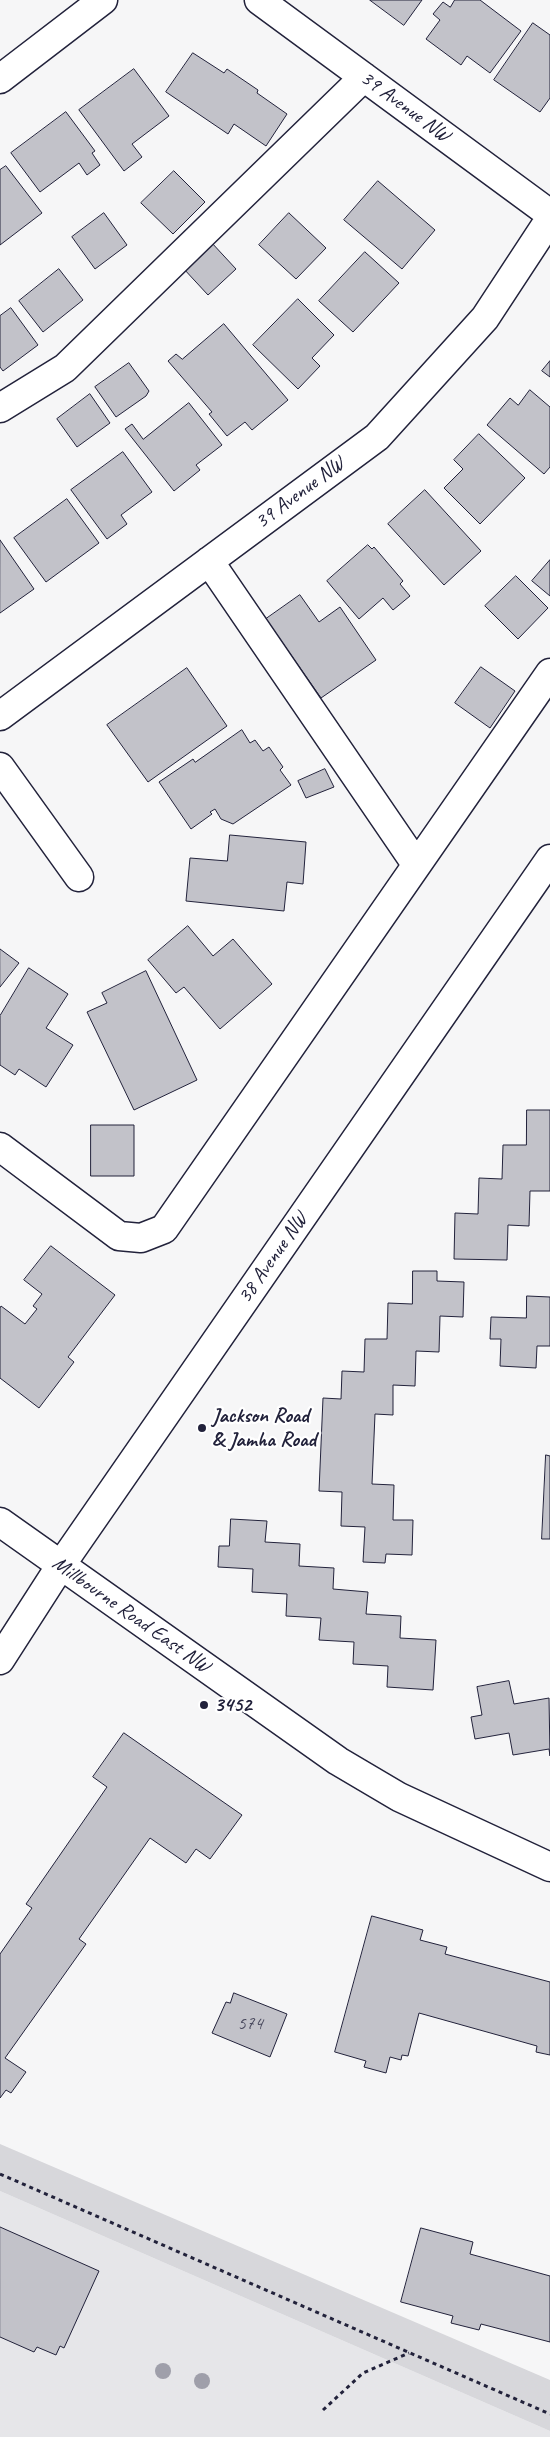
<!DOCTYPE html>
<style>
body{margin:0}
canvas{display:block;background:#f6f6f7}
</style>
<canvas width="550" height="2437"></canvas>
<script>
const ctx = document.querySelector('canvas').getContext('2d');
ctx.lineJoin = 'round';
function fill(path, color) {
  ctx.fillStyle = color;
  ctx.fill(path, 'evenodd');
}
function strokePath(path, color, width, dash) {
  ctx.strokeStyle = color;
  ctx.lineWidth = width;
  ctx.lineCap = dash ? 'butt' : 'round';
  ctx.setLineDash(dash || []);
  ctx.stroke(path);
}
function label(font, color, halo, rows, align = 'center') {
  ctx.font = font + ' Caveat,sans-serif';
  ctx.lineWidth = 4.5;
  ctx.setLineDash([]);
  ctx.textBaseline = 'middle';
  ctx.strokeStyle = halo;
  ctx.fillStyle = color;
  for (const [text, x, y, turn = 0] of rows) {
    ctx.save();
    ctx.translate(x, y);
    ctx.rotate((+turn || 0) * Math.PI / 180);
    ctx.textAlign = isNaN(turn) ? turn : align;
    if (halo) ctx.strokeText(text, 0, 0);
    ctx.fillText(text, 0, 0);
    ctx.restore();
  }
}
fill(new Path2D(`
 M0,2191l550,240v6h-550z`), '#e6e6e9');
fill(new Path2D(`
 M0,2144l550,236v51l-550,-240z`), '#d7d7db');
const building = new Path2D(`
 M370,0h52l-18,25z
 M455,0h25l41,31 -31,42 -23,-17 -6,9 -35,-26 14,-19 -7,-6 10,-12 7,5z
 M533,23l17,12v63l-10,14 -46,-32z
 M193,53l31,20 3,-4 31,21 -1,3 30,21 -21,32 -32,-22 -6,10 -62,-42z
 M134,69l35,47 -37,28 10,13 -18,14 -45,-61z
 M66,112l29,39 -3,2 8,12 -13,10 -8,-12 -39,29 -29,-39z
 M6,166l36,47 -42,32v-75z
 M174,171l31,31 -32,32 -32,-31z
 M378,181l57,49 -33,39 -58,-49z
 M104,213l23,32 -32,24 -23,-32z
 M289,213l37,35 -30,31 -37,-34z
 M211,242l25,27 -28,26 -25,-27z
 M365,252l34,31 -46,49 -34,-31z
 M59,269l24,31 -40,32 -24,-31z
 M298,299l36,36 -22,23 8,8 -22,23 -45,-44z
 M11,308l27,37 -35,26 -3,-4v-51z
 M224,324l64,76 -36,30 -7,-8 -18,14 -18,-22 3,-2 -44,-51 8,-7 6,5z
 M550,361v16l-8,-6z
 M129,363l20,28 -3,5 -30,21 -21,-30z
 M530,390l20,17v60l-6,7 -57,-49 23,-27 8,7z
 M90,394l20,29 -33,24 -20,-28z
 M189,403l33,42 -26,20 4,5 -26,21 -49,-62 7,-5 11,15z
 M479,434l46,44 -45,46 -36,-36 19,-19 -9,-9z
 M123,452l29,40 -31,23 6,9 -20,15 -36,-49z
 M425,490l56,61 -37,34 -56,-61z
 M67,499l32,44 -53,39 -32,-44z
 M0,540l34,49 -34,24z
 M368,545l4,4 2,-2 29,34 -3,3 10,12 -17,14 -10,-12 -24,21 -32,-38z
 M550,560v36l-18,-15z
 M516,576l32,32 -30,31 -33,-33z
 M300,595l19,27 21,-15 36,53 -55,38 -55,-79z
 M481,667l34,24 -25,37 -35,-25z
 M187,668l40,58 -79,56 -41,-57z
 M242,730l8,13 5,-3 8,11 6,-4 14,20 -3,3 11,15 -58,39 -12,-5 -6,-10 -5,3 2,2 -21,15 -32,-47 34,-23 2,3z
 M325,769l9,18 -28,11 -8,-17z
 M230,835l76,7 -3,42 -16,-2 -3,29 -98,-10 4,-43 37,3z
 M188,926l25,30 20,-17 39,45 -52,45 -36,-42 -8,6 -28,-33z
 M0,949l19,14 -19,24z
 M29,968l39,26 -22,34 27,17 -27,42 -27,-18 -4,6 -15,-10v-49z
 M146,971l51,109 -63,30 -47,-98 20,-9 -5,-10z
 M527,1110h23v81h-20l-1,35 -21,-1 -1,35 -53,-1 1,-46 23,1 1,-36 23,1 1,-34h23z
 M91,1125h43v51h-43z
 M51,1246l64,49 -47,62 6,5 -35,46 -39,-30v-70l1,-2 24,18 12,-15 -4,-3 9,-12 -18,-14z
 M413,1271h24v10l27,1 -1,35 -23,-1 -1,36 -23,-1 -1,35 -22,-1v30l-18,-1 -3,70 22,1 -1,35h20l-1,35 -26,-1 -1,9 -22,-1 2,-35 -24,-1 1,-34 -23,-1 4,-93 18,1 1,-28 22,1 1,-33h22l1,-36 24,1z
 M527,1296l23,1v49h-13l-1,22 -36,-2 1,-27h-11l1,-22 35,1z
 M546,1455l4,1v83h-8z
 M231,1519l36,2 -2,21 35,2 -1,22 35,2 -1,21 35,3 -2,22 35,2 -1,22 36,2 -3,50 -46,-3 1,-21 -35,-2 1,-22 -35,-2 2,-22 -35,-2 1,-22 -35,-2 1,-23 -35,-2 1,-21h10z
 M509,1681l5,23 35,-6 1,58 -1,-7 -36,6 -4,-22 -34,6 -4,-22 11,-2 -5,-28z
 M124,1733l118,82 -32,44 -14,-10 -10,14 -36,-25 -71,101 7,5 -81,114 21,14 -15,21 -5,-3 -6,8v-144l32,-46 -6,-4 81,-117 -14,-10z
 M372,1916l51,14 -3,10 27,7 -2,7 105,28v73l-14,-3 1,-6 -118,-33 -11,43 -6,-1 -1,5 -11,-3 -4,16 -22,-6 2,-6 -31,-9z
 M234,1993l53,21 -17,43 -58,-24 14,-31 4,1z
 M0,2227l99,44 -35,77 -4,-2 -4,9 -19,-8 -3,5 -34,-15z
 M421,2228l52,14 -3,12 80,22v66l-69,-18 -2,6 -28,-7 2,-7 -52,-14z`);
fill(building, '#c2c2c9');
strokePath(building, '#22223b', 1);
const minor = new Path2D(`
 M259,0l291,214
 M0,79l103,-79
 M0,408l65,-40 299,-291
 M209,561l207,303
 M0,716l377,-279 108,-119 65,-99
 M0,767l79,110
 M0,1147l119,89 22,2 23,-9 386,-556
 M0,1522l338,239 61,36 151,70
 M0,1660l61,-95 489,-706`);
strokePath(minor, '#22223b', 31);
strokePath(new Path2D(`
 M0,2174l550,240
 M323,2410l40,-37 46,-20`), '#22223b', 3, [4, 4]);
strokePath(minor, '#fff', 28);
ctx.fillStyle = '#9f9faa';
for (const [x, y] of [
 [163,2371],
 [202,2381]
]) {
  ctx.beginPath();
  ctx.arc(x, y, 8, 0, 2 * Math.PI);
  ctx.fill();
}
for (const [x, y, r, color] of [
 [202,1428,5,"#22223b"],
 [204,1705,5,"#22223b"]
]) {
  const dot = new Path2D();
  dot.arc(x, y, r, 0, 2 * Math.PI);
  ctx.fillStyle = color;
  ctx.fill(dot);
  strokePath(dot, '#fff', 2);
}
label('19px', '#4a4a5e', null, [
 ["574",250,2024]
]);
label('21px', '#22223b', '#fff', [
 ["39 Avenue NW",405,107,36],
 ["39 Avenue NW",300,493,-37],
 ["38 Avenue NW",273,1258,-55],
 ["Millbourne Road East NW",131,1615,35]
]);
label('bold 21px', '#22223b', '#fff', [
 ["Jackson Road",212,1416],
 ["& Jamha Road",212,1440],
 ["3452",214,1705]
], 'left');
</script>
